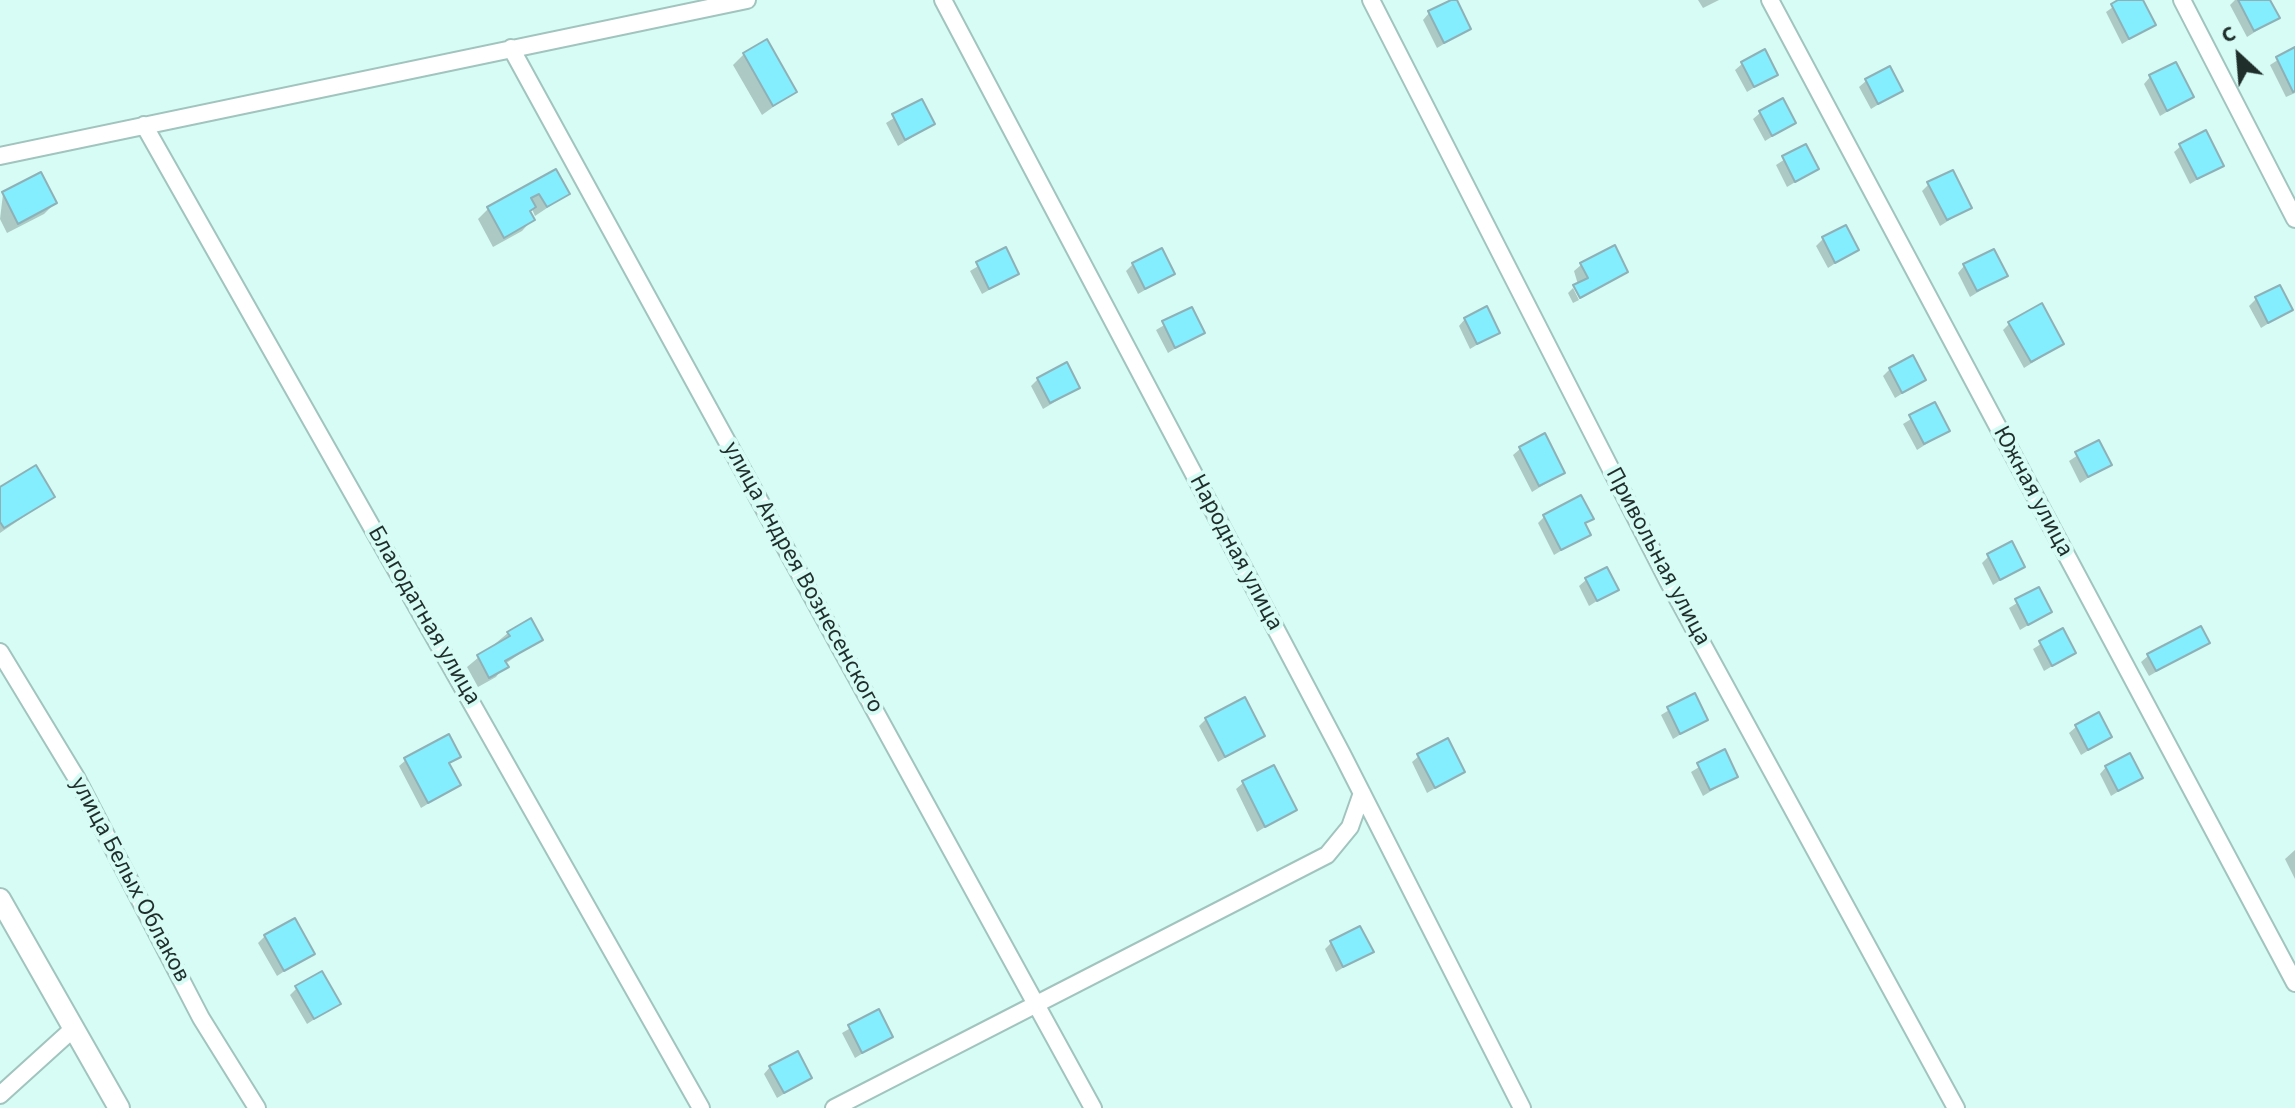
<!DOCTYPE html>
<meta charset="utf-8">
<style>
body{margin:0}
#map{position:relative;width:2295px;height:1108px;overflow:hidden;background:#d7fcf5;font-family:"Source Sans 3",sans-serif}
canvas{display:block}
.north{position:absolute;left:2199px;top:16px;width:80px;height:80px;-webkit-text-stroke:6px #d7fcf5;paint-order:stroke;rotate:334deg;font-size:22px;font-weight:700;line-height:32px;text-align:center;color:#1f2e2b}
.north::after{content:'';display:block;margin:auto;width:28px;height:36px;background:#1f2e2b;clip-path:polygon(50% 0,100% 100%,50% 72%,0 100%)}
</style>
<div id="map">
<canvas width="2295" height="1108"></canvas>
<div class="north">С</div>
</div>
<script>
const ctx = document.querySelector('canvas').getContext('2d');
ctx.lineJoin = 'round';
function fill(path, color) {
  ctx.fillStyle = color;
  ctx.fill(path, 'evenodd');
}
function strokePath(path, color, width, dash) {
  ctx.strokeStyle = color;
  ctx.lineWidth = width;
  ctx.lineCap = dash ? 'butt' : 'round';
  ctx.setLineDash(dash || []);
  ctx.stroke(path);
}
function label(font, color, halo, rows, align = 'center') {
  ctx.font = font + ' "Source Sans 3",sans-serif';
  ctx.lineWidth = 8;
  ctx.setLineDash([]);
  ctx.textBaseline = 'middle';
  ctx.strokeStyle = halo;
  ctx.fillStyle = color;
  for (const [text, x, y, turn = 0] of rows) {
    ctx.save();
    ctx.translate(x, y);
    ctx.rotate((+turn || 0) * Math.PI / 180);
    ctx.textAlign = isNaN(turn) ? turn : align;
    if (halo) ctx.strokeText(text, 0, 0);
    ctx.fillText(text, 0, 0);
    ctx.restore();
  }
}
fill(new Path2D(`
 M1698,0h21l-16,8z
 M2123,0h18l12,25 -31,19 -16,-32z
 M2235,0h33l9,18 -30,19 -17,-32z
 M1429,13l40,16 -32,19 -14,-28z
 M2295,49v44l-9,4 -16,-32z
 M744,54l50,38 -32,23 -29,-50z
 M1742,64l34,10 -29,18 -12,-22z
 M2150,77l42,20 -32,19 -16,-32z
 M1866,81l34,10 -29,18 -12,-22z
 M921,101l12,23 -35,22 -12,-23z
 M1760,113l34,10 -29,18 -12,-22z
 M1805,146l12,23 -30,18 -11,-22z
 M2181,146l40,19 -31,19 -16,-32z
 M555,171l13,23 -33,22 -3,-7 -4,4 4,7 -10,11 -29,16 -15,-28 10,-10z
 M1929,184l41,23 -30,19 -18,-35z
 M3,194l52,9 -11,11 -37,19 -7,-14z
 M1823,239l34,10 -29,19 -12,-22z
 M1005,250l12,24 -35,20 -12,-23z
 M1133,264l40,10 -35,20 -12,-23z
 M1581,265l45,7 -44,26 -8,-27z
 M1964,266l42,9 -36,22 -12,-24z
 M1573,288l6,12 -6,3 -5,-10z
 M2256,299l34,11 -29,18 -12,-22z
 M1191,309l11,23 -34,21 -12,-23z
 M1465,319l33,13 -28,17 -11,-23z
 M2010,323l52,21 -38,24 -21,-38z
 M1890,369l34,11 -29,18 -12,-22z
 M1038,379l40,9 -35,21 -12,-23z
 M1934,405l14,25 -31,20 -14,-26z
 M2098,442l12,22 -30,19 -11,-22z
 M1520,449l43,24 -31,19 -19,-37z
 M0,489l53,8 -53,36z
 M1545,516l46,2 -7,7 5,9 -35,21 -16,-32z
 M1989,556l33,10 -29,19 -11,-22z
 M1586,580l30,9 -27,17 -10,-20z
 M2038,590l12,22 -30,18 -11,-22z
 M2062,631l12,22 -30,18 -11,-22z
 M508,633l33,6 -36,25 -9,13 -18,10 -11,-20z
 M2207,643l-58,33 -8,-14 7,-6z
 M1694,695l12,24 -33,20 -12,-24z
 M1206,719l57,16 -45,27 -19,-36z
 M2076,727l34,10 -29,18 -12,-22z
 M1724,752l12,24 -33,20 -12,-24z
 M459,756l-11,9 11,20 -38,23 -22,-42 7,-6z
 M1419,756l44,16 -36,21 -15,-31z
 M2106,767l34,11 -29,18 -11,-22z
 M1243,783l51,27 -37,22 -21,-43z
 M2295,850v29l-10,-20z
 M265,936l47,17 -35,23 -19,-33z
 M1331,943l40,8 -35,21 -11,-23z
 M297,988l41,16 -31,20 -17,-29z
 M878,1012l13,24 -36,22 -13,-25z
 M770,1067l40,11 -33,20 -13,-24z`), '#0003');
const building = new Path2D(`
 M1451,0h6l14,29 -27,14 -16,-32z
 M2118,0h25l13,25 -27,14 -18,-35z
 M2238,0h32l10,18 -26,13z
 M767,39l30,53 -24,14 -30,-53z
 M2295,47v44l-2,1 -17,-35z
 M1765,49l13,26 -24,12 -13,-25z
 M2176,62l18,35 -27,14 -18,-36z
 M1890,66l13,25 -25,13 -13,-25z
 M1783,98l13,25 -24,13 -13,-25z
 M922,99l13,25 -30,16 -13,-26z
 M2206,130l18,36 -27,13 -18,-35z
 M1806,144l13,25 -24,13 -13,-26z
 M556,169l14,25 -23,13 -8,-13 -8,4 5,9 -6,4 5,9 -31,18 -17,-31z
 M1953,170l19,38 -25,12 -20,-38z
 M41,172l16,31 -39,21 -16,-32z
 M1846,225l13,25 -24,13 -13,-26z
 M1615,245l13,27 -48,26 -7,-13 15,-7 -8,-15z
 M1006,247l13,27 -30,15 -13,-27z
 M1162,248l13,26 -30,15 -13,-26z
 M1994,249l14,27 -31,15 -14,-27z
 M2280,285l13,25 -25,13 -13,-26z
 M2042,303l22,41 -33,18 -23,-40z
 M1487,306l13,27 -23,11 -13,-26z
 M1192,307l13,26 -30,15 -13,-27z
 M1913,355l13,25 -24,13 -13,-25z
 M1067,362l13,26 -30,15 -13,-25z
 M1935,402l15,29 -26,13 -15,-29z
 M1545,433l20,40 -26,13 -20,-39z
 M2099,440l13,25 -24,12 -13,-25z
 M36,465l19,32 -51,31 -4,-6v-35z
 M1581,495l13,24 -9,4 6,12 -30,15 -18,-35z
 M2012,541l13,26 -25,13 -13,-26z
 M1607,567l12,23 -22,11 -12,-23z
 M2039,587l13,25 -24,13 -13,-26z
 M531,618l12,22 -38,21 4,6 -20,11 -12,-23 33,-19 -3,-4z
 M2201,626l9,17 -54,28 -9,-17z
 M2063,628l13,25 -24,13 -13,-25z
 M1695,693l13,27 -28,14 -13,-27z
 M1245,697l20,39 -40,21 -20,-39z
 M2099,712l13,25 -24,13 -13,-25z
 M449,734l12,23 -12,6 12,22 -33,18 -24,-45z
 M1448,738l17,34 -30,16 -18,-34z
 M1725,749l13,28 -28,13 -13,-27z
 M2130,753l13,25 -25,13 -13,-25z
 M1274,765l23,45 -32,17 -23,-46z
 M295,918l20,36 -31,17 -20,-36z
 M1360,926l14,26 -31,15 -13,-26z
 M322,971l19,33 -27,15 -19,-33z
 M879,1009l14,28 -31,16 -14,-28z
 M798,1051l14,27 -28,15 -15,-27z`);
fill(building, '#85eefe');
strokePath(building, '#8eb1b7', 2);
const minor = new Path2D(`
 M943,0l399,754 180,354
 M1371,0l297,581 288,527
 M1770,0l525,983
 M2182,0l113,219
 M511,48l582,1060
 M144,125l557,983
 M0,156l747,-156
 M0,652l77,127 124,239 56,90
 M0,1095l74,-67
 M834,1108l493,-253 23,-28 12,-34`);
const tertiary = new Path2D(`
 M0,899l119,209`);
strokePath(minor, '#a1c4be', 20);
strokePath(tertiary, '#a1c4be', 24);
strokePath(minor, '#fff', 16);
strokePath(tertiary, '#fff', 20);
label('24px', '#1f2e2b', '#d7fcf5', [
 ["Южная улица",2032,492,62],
 ["Народная улица",1235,553,62],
 ["Привольная улица",1657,557,62],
 ["улица Андрея Вознесенского",802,578,61],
 ["Благодатная улица",423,616,60],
 ["улица Белых Облаков",129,880,62]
]);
</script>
